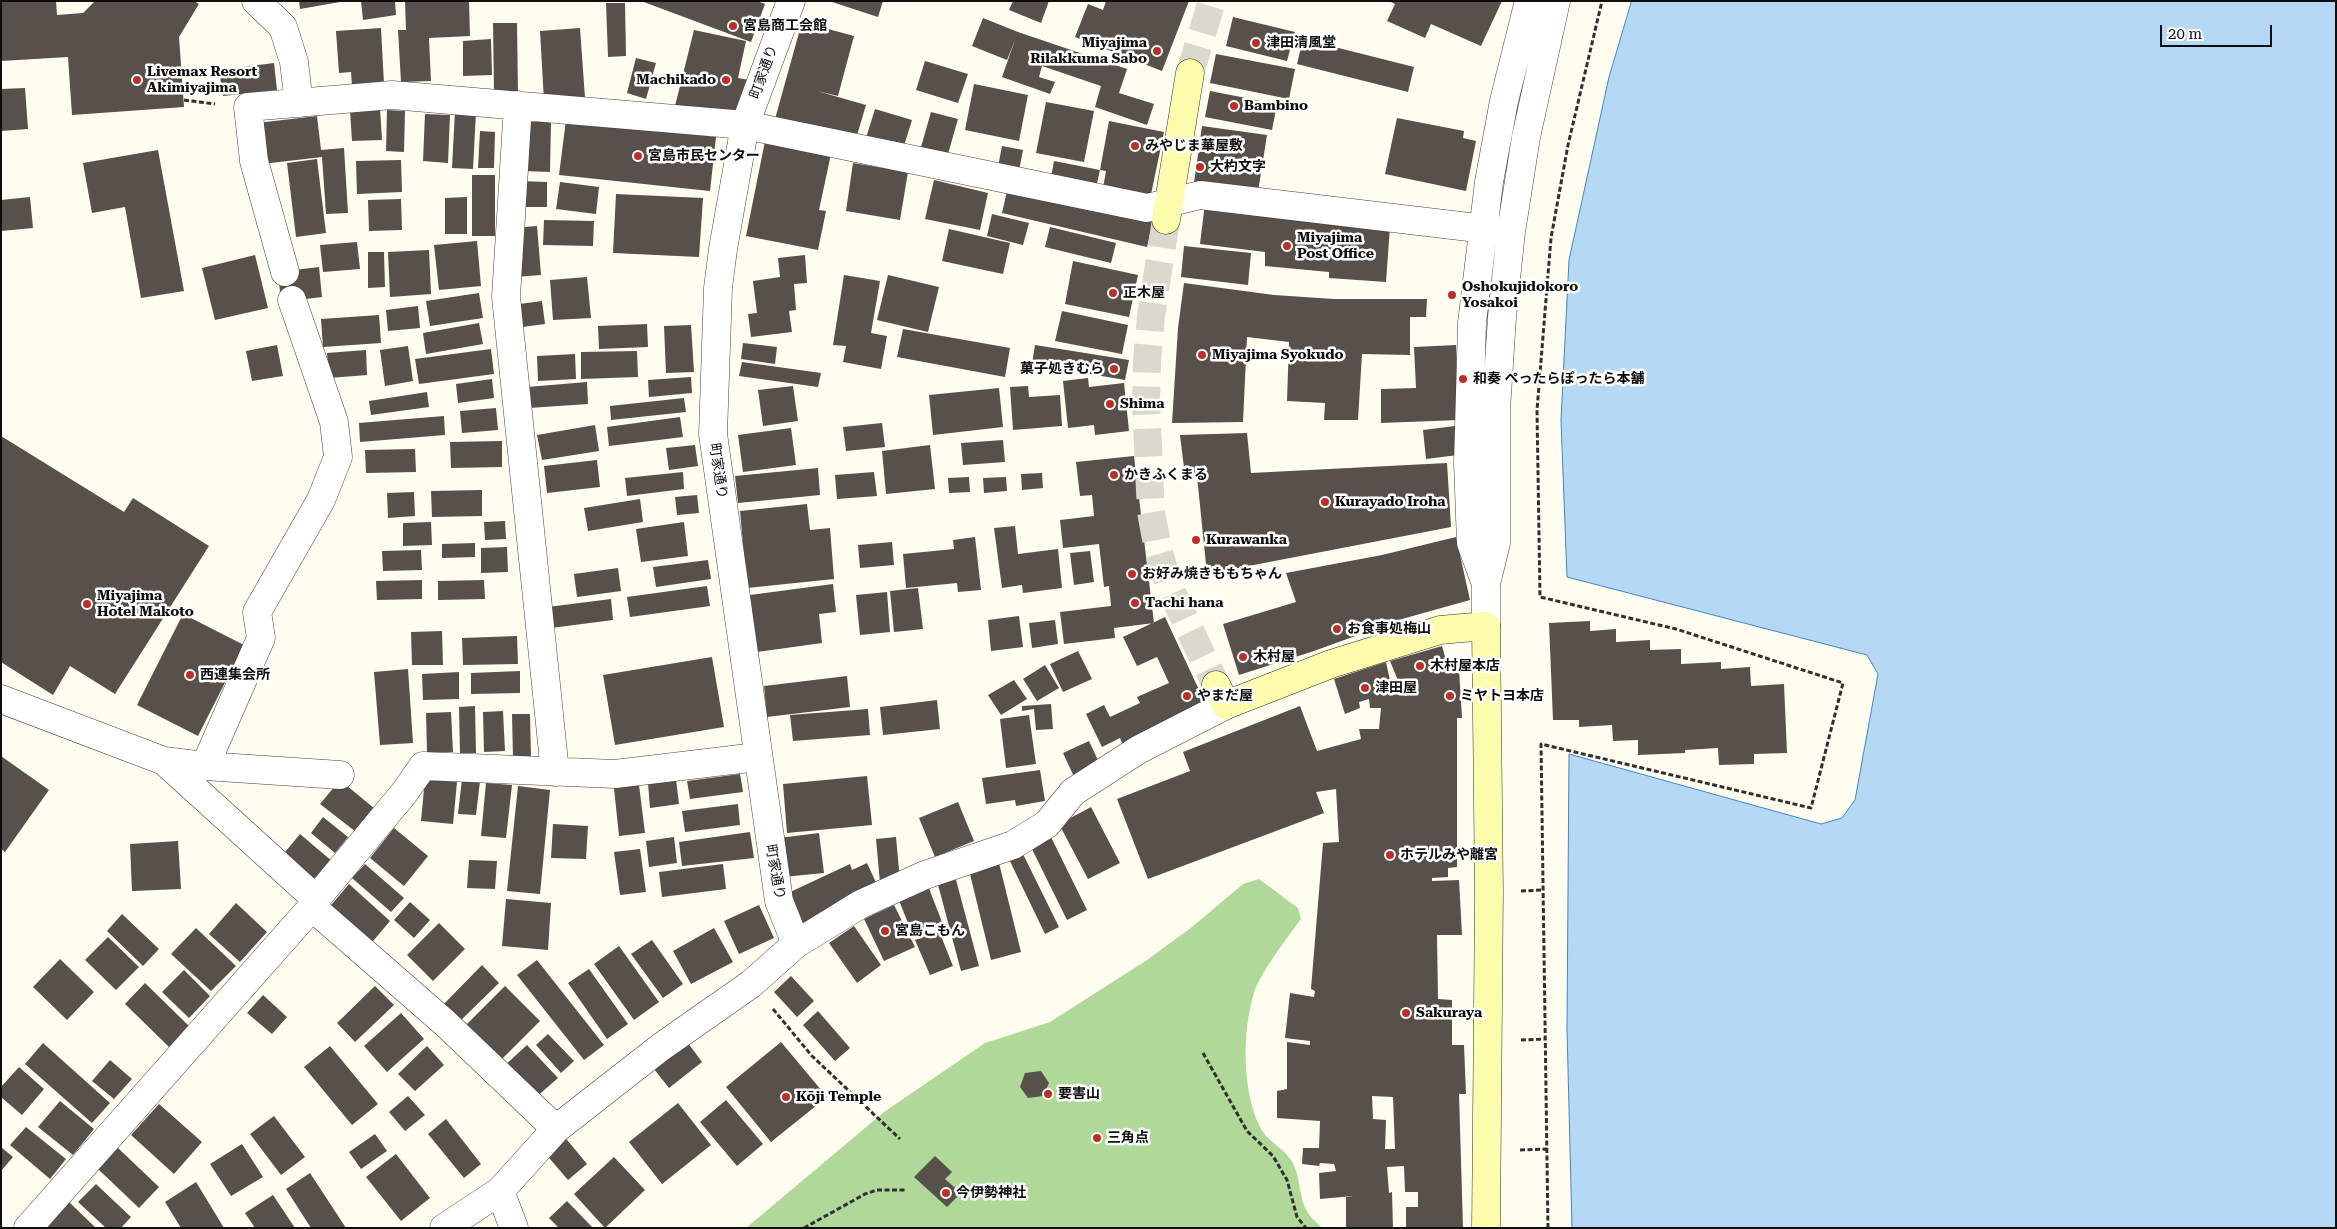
<!DOCTYPE html>
<meta charset="utf-8">
<style>
body{margin:0}
#map{position:relative;width:2337px;height:1229px;overflow:hidden;background:#fffdf0;font-family:"Roboto Serif",serif}
canvas{display:block}
.frame{position:absolute;inset:0;border:2px solid #0e0e0e;pointer-events:none}
.scale{position:absolute;left:2160px;top:25px;width:112px;height:22px;box-sizing:border-box;border:2px solid #0e0e0e;border-top:0;padding-left:6px;font-size:15px;line-height:18px;white-space:nowrap;color:#0e0e0e;-webkit-text-stroke:4px #fff;paint-order:stroke}
</style>
<div id="map">
<canvas width="2337" height="1229"></canvas>
<div class="frame"></div>
<div class="scale">20 m</div>
</div>
<script>
const ctx = document.querySelector('canvas').getContext('2d');
ctx.lineJoin = 'round';
function fill(path, color) {
  ctx.fillStyle = color;
  ctx.fill(path, 'evenodd');
}
function strokePath(path, color, width, dash) {
  ctx.strokeStyle = color;
  ctx.lineWidth = width;
  ctx.lineCap = dash ? 'butt' : 'round';
  ctx.setLineDash(dash || []);
  ctx.stroke(path);
}
function label(font, color, halo, rows, align = 'center') {
  ctx.font = font + ' "Roboto Serif","Noto Sans JP",serif';
  ctx.lineWidth = 5;
  ctx.setLineDash([]);
  ctx.textBaseline = 'middle';
  ctx.strokeStyle = halo;
  ctx.fillStyle = color;
  for (const [text, x, y, turn = 0] of rows) {
    ctx.save();
    ctx.translate(x, y);
    ctx.rotate((+turn || 0) * Math.PI / 180);
    ctx.textAlign = isNaN(turn) ? turn : align;
    if (halo) ctx.strokeText(text, 0, 0);
    ctx.fillText(text, 0, 0);
    ctx.restore();
  }
}
fill(new Path2D(`
 M1259,879l39,29 3,11c-13,18 -41,54 -47,74 -12,39 -12,98 6,134 6,13 23,21 31,33 10,15 7,35 16,51 3,6 10,12 15,17h-576l138,-116 101,-69 65,-21 97,-62 45,-33 51,-43z`), '#b0d999');
const water = new Path2D(`
 M1632,1h704v1227h-764l-5,-199 2,-275 252,70 21,-6 13,-18 23,-126 -11,-19 -300,-78 -6,-157 8,-160 40,-183z`);
fill(water, '#b5d8f5');
strokePath(water, '#3d86cb', 1);
fill(new Path2D(`
 M1,1h55l1,14 26,-2 12,-12h99l5,3 -20,33 5,70 -112,8 -4,-58 -67,4z
 M299,1h41v1l-40,7z
 M361,1h34l1,14 -33,5z
 M405,1h64l1,35 -41,2 2,43 -30,1 -3,-52h8z
 M641,1h116l8,3 -14,38z
 M829,1h54l-5,16z
 M1013,1h36l-8,22 -32,-13z
 M1106,1h83l-27,70 -87,-34 13,-33 15,6z
 M1389,1h113l-21,45 -50,-22 -6,14 -38,-17 8,-17z
 M606,3h19l1,53 -18,1z
 M1233,17l62,15 -8,29 -61,-15z
 M983,18l35,14 109,37 -8,24 35,11 -7,21 -52,-18 6,-21 -59,-20 -3,11 16,5 -5,12 -48,-17 13,-37 -8,20 -35,-14z
 M802,22l52,14 -16,60 -21,-5 49,14 -11,37 -80,-23z
 M493,23h24l1,70h-24z
 M381,28l3,56 -32,2 -1,-14 -12,1 -3,-42z
 M580,28l5,70 -41,3 -4,-70z
 M694,30l52,11 -8,37 11,2 -8,39 -66,-13z
 M491,39l1,36 -29,1v-35z
 M1303,39l111,28 -6,25 -111,-28z
 M1216,54l79,15 -6,30 -79,-16z
 M636,58l20,5 -10,36 -19,-6z
 M925,61l43,13 -10,29 -42,-13z
 M274,63l3,27 -54,6 -4,-26z
 M974,84l54,11 -9,46 -54,-11z
 M25,88l3,41 -27,2v-42z
 M1210,91l67,13 -5,26 -67,-13z
 M1046,102l48,9 -10,51 -48,-9z
 M380,108l2,32 -30,1 -2,-31z
 M875,109l37,11 -9,29 -37,-11z
 M387,110l18,1 -1,41 -18,-1z
 M455,111l21,1 -3,57 -21,-1z
 M931,112l27,7 -10,35 -27,-7z
 M425,114l25,1 -2,48 -25,-2z
 M317,116l4,34 23,-2 4,65 -22,1 -4,-57 -60,7 -5,-41z
 M1397,118l67,13 -1,7 13,3 -10,50 -81,-17z
 M566,120l150,17 -6,54 -151,-16z
 M1109,121l55,11 -15,72 -47,-10 4,-23 -6,-1z
 M524,122h27l-1,50 -26,-1z
 M1202,126l65,9 -9,57 -64,-9z
 M480,131l15,1 -1,36h-16z
 M765,141l66,13 -12,56 7,1 -8,39 -72,-14z
 M1002,146l21,4 -5,26 -21,-4z
 M158,150l26,141 -43,7 -16,-91 -33,6 -9,-50z
 M317,159l9,74 -30,4 -9,-74z
 M401,160l1,32 -45,2 -1,-33z
 M1054,161l46,9 -5,22 -45,-9z
 M853,163l55,9 -8,48 -54,-9z
 M472,175h23v61h-23z
 M934,180l54,13 -8,37 -55,-11z
 M519,181l28,1v25h-28z
 M560,182l39,5 -3,27 -40,-5z
 M1008,187l145,34 -6,26 -145,-34z
 M616,194l87,4 -4,59 -86,-4z
 M30,197l3,31 -32,3v-31z
 M467,197v37h-22v-36z
 M401,199l1,31 -33,1 -1,-31z
 M1205,203l185,24 -4,55 -57,-4v-6l-64,-6v-14l-65,-8z
 M992,214l37,9 -6,22 -36,-9z
 M544,220l50,1 -1,25 -50,-1z
 M537,226l4,49 -26,2 -3,-49z
 M1050,227l66,16 -5,20 -66,-16z
 M949,229l61,14 -7,31 -61,-13z
 M477,241l4,45 -42,4 -5,-45z
 M357,242l3,27 -37,3 -3,-27z
 M1184,246l67,7 -3,32 -67,-8z
 M429,250l2,44 -41,3 -2,-45z
 M368,252h16l1,35 -17,1z
 M255,255l13,53 -53,12 -13,-52z
 M805,255l2,28 -13,1 2,26 -7,1 3,21 -41,5 -3,-23 9,-1 -4,-32 27,-4 -2,-19z
 M1073,261l65,14 -9,42 -64,-13z
 M319,267l3,30 -41,5 -3,-30z
 M844,275l36,6 -9,52 16,3 -6,33 -38,-7 3,-16 -13,-1z
 M888,275l51,12 -11,45 -51,-12z
 M587,277l4,41 -38,2 -3,-40z
 M1184,283l90,12 60,4h93l-1,18h-16v38l-48,-1 -4,66h-34l1,-17 -38,-2 2,-59 -42,-5 -4,85 -71,1 6,-95z
 M479,293l4,25 -53,8 -4,-25z
 M542,301l3,23 -30,4 -3,-23z
 M418,306l2,22 -32,3 -2,-21z
 M1062,311l66,14 -6,29 -67,-13z
 M379,315l2,28 -58,4 -2,-28z
 M479,323l4,21 -57,10 -3,-21z
 M647,324l1,23 -49,2 -1,-23z
 M691,325l3,47 -28,1 -2,-47z
 M903,329l107,19 -5,29 -108,-20z
 M743,343l34,4 -2,17 -34,-5z
 M277,345l6,31 -31,5 -6,-30z
 M1035,345l94,15 -4,20 -93,-16z
 M1456,345l3,75 -78,3v-34l35,-1 -2,-41z
 M408,346l5,35 -28,5 -5,-36z
 M491,349l3,25 -75,10 -4,-25z
 M366,350l1,25 -38,3 -2,-25z
 M637,351l1,26 -57,2v-27z
 M575,354l1,25 -38,2 -1,-25z
 M742,362l79,11 -3,14 -79,-11z
 M691,377l1,16 -43,4 -1,-17z
 M1088,378l1,9 35,-4 5,48 -34,4 -1,-10 -26,3 -5,-47z
 M492,379l2,19 -36,5 -2,-19z
 M587,382l1,22 -59,4 -2,-21z
 M793,386l5,35 -35,5 -5,-36z
 M1028,386l1,11 31,-2 2,31 -49,4 -3,-43z
 M999,388l4,39 -70,8 -4,-40z
 M427,392l2,15 -58,8 -2,-14z
 M684,398l2,14 -75,8 -1,-14z
 M496,408l2,22 -36,3 -2,-22z
 M444,416l1,19 -85,7 -1,-19z
 M680,417l3,20 -74,9 -2,-19z
 M882,423l3,24 -39,4 -3,-24z
 M595,425l4,26 -57,9 -5,-25z
 M1455,426l3,29 -32,4 -3,-29z
 M791,428l5,37 -53,7 -5,-37z
 M1247,433l4,40 196,-10 4,64 -244,47 -10,-98h-12l-5,-41z
 M1,436l123,76 9,-14 76,48 -94,148 -45,-28 -17,29 -52,-33z
 M1003,440l2,22 -42,3 -2,-22z
 M502,441v26l-51,1 -1,-26z
 M695,445l3,21 -29,4 -3,-22z
 M930,445l5,44 -49,5 -4,-43z
 M415,449l1,23 -50,1 -1,-23z
 M1134,456l20,167 -40,5 1,10 -51,6 -4,-32 51,-6 -2,-20 -5,1 -5,-43 -36,4 -3,-28 34,-4 -2,-21 -12,1 -4,-34z
 M597,460l3,27 -53,6 -3,-27z
 M818,468l2,27 -82,8 -3,-27z
 M683,472l1,17 -57,7 -2,-18z
 M874,472l3,24 -40,3 -2,-24z
 M1042,473l1,15 -21,2 -1,-16z
 M969,477l1,15 -21,1 -1,-15z
 M1006,477l1,14 -23,2 -1,-15z
 M482,490v26l-50,1 -1,-26z
 M414,492l1,24 -27,2 -1,-25z
 M697,495l2,18 -22,2 -2,-18z
 M640,499l3,23 -55,9 -4,-23z
 M807,504l3,26 20,-2 4,51 -87,9 -7,-77z
 M505,521l1,18 -21,1 -1,-18z
 M431,522l1,23 -29,1v-23z
 M684,522l4,34 -47,6 -5,-33z
 M1015,526l3,28 40,-5 4,39 -39,5 -1,-8 -20,3 -8,-60z
 M975,537l6,53 -23,2 -1,-9 -51,5 -3,-34 51,-5 -1,-9z
 M1456,537l14,63 -68,19 -88,32 -75,24 -16,-51 73,-22 -10,-29 96,-18z
 M892,542l2,23 -34,3 -2,-23z
 M475,543v14l-33,1v-14z
 M507,547l1,25 -27,1v-25z
 M421,550l1,20 -39,1 -1,-20z
 M1090,551l4,31 -20,3 -4,-32z
 M708,560l3,19 -55,8 -3,-20z
 M618,568l3,23 -44,6 -3,-23z
 M422,580v19l-45,1 -1,-19z
 M484,580l1,19 -47,1v-19z
 M833,584l3,28 -17,2 3,29 -65,9 -7,-57z
 M707,586l3,20 -80,11 -3,-20z
 M918,588l5,41 -29,3 -4,-41z
 M887,592l3,40 -30,3 -4,-40z
 M611,599l2,21 -62,8 -3,-21z
 M183,614l61,31 -46,91 -61,-31z
 M1019,616l4,31 -32,4 -3,-31z
 M1165,617l42,90 -83,40 -4,-9 -18,9 -16,-33 18,-9 6,12 30,-14 -3,-6 32,-14 -12,-26 -20,9 -14,-29z
 M1055,620l3,24 -26,4 -3,-25z
 M1590,621v10l26,-2v13l34,-2v10l31,-1v15l40,-2v7l29,-2 1,19 33,-2 3,69 -33,1v10l-35,1 -1,-17 -33,2v3l-47,2v-15l-25,1 -1,-16 -33,2v-7h-26l-4,-97z
 M442,631l1,34h-31l-1,-33z
 M517,636l1,28 -55,1 -1,-27z
 M1442,646l7,25 10,-2 3,49h-5v149l-9,1v9l-16,1v3l27,-1 3,55h-25l1,64 14,1v45h12l2,49h-7l4,134h-57v-21h12v-15h-13l-1,-26 -17,1 2,26 3,-1 1,36h-47v-31l7,-1 -33,3 -1,-26 17,-2 -2,-7 -14,-1 -1,3 -17,-2 1,-16h16l1,-27 -43,-3v-27l10,-2v-47l23,3v-4l-25,-3 5,-45 24,4 1,-6 -4,-2 12,-146 16,-1 -3,-53 -20,3 8,21 -176,66 -31,-80 73,-28 -7,-19 117,-46 17,45 44,-12 -2,-10h20l2,-21h-11l-1,-9 -10,3 1,6 -15,6 -11,-35 52,-17 5,23 8,-2 -9,-22zM1372,1096l21,1 2,52h-10l1,-29 -13,-1z
 M1078,651l14,28 -29,13 -13,-28z
 M712,657l12,70 -109,18 -12,-70z
 M1045,665l14,23 -22,13 -14,-22z
 M408,669l5,74 -33,2 -6,-73z
 M520,671v22l-49,1v-21z
 M459,672v27l-36,1 -1,-26z
 M847,676l3,31 -83,10 -3,-31z
 M1014,680l13,19 -26,16 -13,-20z
 M937,700l3,29 -57,6 -3,-28z
 M1051,704l2,25 -17,1 -2,-21 -12,2v-5z
 M475,706l1,47h-16l-1,-46z
 M868,709l2,26 -77,6 -3,-26z
 M503,711l2,40 -21,1 -1,-40z
 M451,712l2,40 -26,1 -1,-40z
 M512,714h18l1,43 -18,1z
 M1029,715l7,49 -30,4 -6,-49z
 M1089,741l13,28 -26,12 -13,-28z
 M1,756l48,34 -44,62 -4,-3z
 M1040,770l5,31 -29,5 -1,-6 -29,4 -4,-26z
 M740,774l3,18 -53,7 -3,-18z
 M867,776l5,49 -85,8 -4,-49z
 M425,779l32,3 -4,42 -32,-3z
 M462,779l18,2 -4,34 -18,-1z
 M676,779l3,25 -29,4 -2,-25z
 M340,780l35,29 -19,23 -36,-28z
 M486,783l26,2 -6,53 -25,-2z
 M639,785l6,48 -26,3 -5,-48z
 M518,786l32,4 -10,104 -33,-3z
 M958,802l16,39 -39,16 -16,-39z
 M738,804l2,21 -55,7 -3,-21z
 M1091,807l29,56 -32,16 -29,-55z
 M323,817l25,20 -13,16 -24,-20z
 M553,824l35,2 -2,33 -35,-1z
 M394,828l34,28 -24,30 -34,-28z
 M1047,829l40,81 -20,10 -40,-81z
 M750,832l4,26 -72,8 -3,-24z
 M819,833l5,40 -41,4 -4,-39z
 M300,834l33,28 -18,22 -34,-27z
 M674,837l3,26 -28,4 -3,-26z
 M896,837l4,44 -20,2 -4,-44z
 M178,841l3,48 -49,2 -2,-47z
 M1020,848l39,79 -14,7 -38,-79z
 M640,849l6,43 -26,3 -6,-43z
 M469,860l28,1 -2,28 -28,-1z
 M867,863l12,26 -78,36 -15,-31 64,-30 2,6z
 M999,863l22,89 -30,8 -22,-90z
 M365,864l39,34 -13,14 -39,-34z
 M723,864l3,25 -64,8 -3,-25z
 M955,876l24,90 -18,5 -24,-90z
 M349,884l41,37 -22,26 -42,-36z
 M928,886l14,36 -30,11 -14,-35z
 M506,899l45,4 -3,47 -46,-4z
 M410,902l20,18 -16,18 -20,-18z
 M236,903l31,29 -27,30 -31,-28z
 M759,905l15,33 -35,16 -15,-33z
 M894,905l21,42 -31,14 -20,-42z
 M122,914l37,35 -16,17 -36,-35z
 M439,923l26,26 -32,32 -26,-26z
 M854,926l27,39 -24,18 -28,-40z
 M196,928l40,38 -25,25 -40,-37z
 M714,928l19,34 -42,22 -18,-33z
 M939,931l14,35 -23,9 -15,-35z
 M108,937l31,30 -23,23 -31,-30z
 M652,940l31,44 -20,14 -32,-44z
 M619,946l40,56 -25,18 -40,-56z
 M60,959l34,33 -27,28 -34,-33z
 M537,960l67,85 -20,15 -67,-85z
 M482,965l17,18 -43,42 -17,-16z
 M589,969l39,55 -21,15 -39,-56z
 M184,970l26,26 -21,22 -27,-26z
 M791,976l23,25 -17,16 -23,-25z
 M145,983l44,43 -20,21 -44,-43z
 M375,986l19,19 -39,37 -18,-19z
 M505,986l35,35 -44,44 -35,-35z
 M263,995l24,22 -15,17 -25,-21z
 M818,1011l32,37 -15,13 -32,-36z
 M401,1013l23,26 -37,33 -23,-26z
 M548,1034l26,27 -13,12 -25,-28z
 M781,1042l46,55 -56,45 -45,-55z
 M43,1043l67,60 -18,20 -67,-59z
 M688,1043l14,19 -33,26 -15,-19z
 M527,1045l31,33 -24,21 -31,-32z
 M330,1046l48,58 -26,21 -48,-58z
 M427,1046l17,19 -29,26 -17,-17z
 M110,1060l22,19 -18,20 -22,-18z
 M19,1067l25,22 -22,26 -21,-18v-10z
 M1041,1071l8,12 -6,13 -15,2 -8,-11 5,-14z
 M408,1096l17,19 -20,16 -16,-19z
 M726,1100l37,44 -26,22 -37,-44z
 M60,1101l34,28 -21,26 -35,-28z
 M678,1103l33,42 -49,39 -33,-42z
 M159,1104l43,38 -28,32 -43,-39z
 M274,1116l31,41 -24,18 -31,-41z
 M446,1119l35,45 -17,14 -36,-44z
 M26,1127l40,32 -16,20 -40,-34z
 M375,1134l12,17 -26,18 -12,-17z
 M563,1135l24,29 -19,16 -24,-28z
 M242,1144l21,33 -32,19 -21,-32z
 M1,1147l12,10 -12,14z
 M118,1148l41,39 -20,21 -41,-39z
 M396,1154l34,44 -29,23 -35,-44z
 M935,1156l17,16 -7,7 16,14 -14,14 -33,-30z
 M614,1157l31,33 -40,38 -31,-34z
 M310,1173l36,55h-35l-25,-39z
 M196,1182l28,46h-43l-16,-26z
 M96,1184l35,33 -10,11h-15l-28,-26z
 M273,1195l22,33h-40l-10,-15z
 M567,1201l26,27h-34l-10,-10z
 M69,1202l27,26h-52z`), '#57504b');
strokePath(new Path2D(`
 M1190,73l22,-72
 M1166,220l-15,96 -4,45 -1,43 5,108 7,37 11,37 47,99`), '#dbd9ce', 28, [28, 14]);
const minor = new Path2D(`
 M256,1l27,26 11,35 5,41
 M791,1l-46,124 -22,124 -5,39 -5,146 66,467 17,43
 M518,105l-12,192 49,475
 M285,272l-31,-111 -6,-54 144,-12 353,30 402,83 53,-13 311,37
 M1486,584l-15,-41 -3,-81 4,-139 17,-141 15,-81 25,-100
 M1486,626v-42l10,-41v-133l6,-93 9,-85 15,-95 30,-136
 M1,699l163,62 41,5 135,9
 M164,761l152,138
 M205,766l56,-128 -4,-26 64,-112 17,-43 -4,-35 -42,-122
 M312,907l133,116 111,106
 M28,1228l284,-321 4,-8 88,-106 19,-27 192,8 142,-17
 M444,1228l56,-37
 M514,1228l-14,-37 56,-62 105,-82 90,-63 45,-40 65,-40 64,-29 88,-30 34,-21 26,-32 65,-42 88,-45`);
const secondary = new Path2D(`
 M1166,220l24,-147
 M1216,685l10,20 105,-41 109,-34 46,-4 3,267 -3,335`);
strokePath(minor, '#414141', 29);
strokePath(secondary, '#303030', 29);
strokePath(new Path2D(`
 M184,100l31,4
 M1521,891l22,-1
 M773,1009l39,47 88,83
 M1521,1040l24,-1
 M1203,1053l44,78 26,25 14,24 10,37 9,11
 M1520,1150l27,-1
 M804,1228l61,-34 12,-4h29
 M1548,1228l-7,-484 270,64 32,-125 -167,-54 -136,-32 -3,-187 14,-172 17,-93 34,-144`), '#303030', 3, [5, 2.5]);
strokePath(minor, '#fff', 28);
strokePath(secondary, '#fdfbac', 28);
for (const [x, y, r, color] of [
 [733,26,5,"#bc2e28"],
 [1256,43,5,"#bc2e28"],
 [1157,51,5,"#bc2e28"],
 [137,80,5,"#bc2e28"],
 [726,80,5,"#bc2e28"],
 [1234,106,5,"#bc2e28"],
 [1135,146,5,"#bc2e28"],
 [638,156,5,"#bc2e28"],
 [1200,167,5,"#bc2e28"],
 [1287,246,5,"#bc2e28"],
 [1113,293,5,"#bc2e28"],
 [1452,295,5,"#bc2e28"],
 [1202,355,5,"#bc2e28"],
 [1114,369,5,"#bc2e28"],
 [1463,379,5,"#bc2e28"],
 [1110,404,5,"#bc2e28"],
 [1114,475,5,"#bc2e28"],
 [1325,502,5,"#bc2e28"],
 [1196,540,5,"#bc2e28"],
 [1132,574,5,"#bc2e28"],
 [1135,603,5,"#bc2e28"],
 [87,604,5,"#bc2e28"],
 [1337,629,5,"#bc2e28"],
 [1243,657,5,"#bc2e28"],
 [1420,666,5,"#bc2e28"],
 [190,675,5,"#bc2e28"],
 [1365,688,5,"#bc2e28"],
 [1187,696,5,"#bc2e28"],
 [1450,696,5,"#bc2e28"],
 [1390,855,5,"#bc2e28"],
 [885,931,5,"#bc2e28"],
 [1406,1013,5,"#bc2e28"],
 [1048,1094,5,"#bc2e28"],
 [786,1097,5,"#bc2e28"],
 [1097,1138,5,"#bc2e28"],
 [946,1193,5,"#bc2e28"]
]) {
  const dot = new Path2D();
  dot.arc(x, y, r, 0, 2 * Math.PI);
  ctx.fillStyle = color;
  ctx.fill(dot);
  strokePath(dot, '#fff', 2);
}
label('bold 14px', '#0e0e0e', '#fff', [
 ["宮島商工会館",743,26],
 ["Miyajima",1147,43,"right"],
 ["Rilakkuma Sabo",1147,59,"right"],
 ["津田清風堂",1266,43],
 ["Livemax Resort",147,72],
 ["Akimiyajima",147,88],
 ["Machikado",716,80,"right"],
 ["Bambino",1244,106],
 ["みやじま華屋敷",1145,146],
 ["宮島市民センター",648,156],
 ["大杓文字",1210,167],
 ["Miyajima",1297,238],
 ["Post Office",1297,254],
 ["Oshokujidokoro",1462,287],
 ["Yosakoi",1462,303],
 ["正木屋",1123,293],
 ["Miyajima Syokudo",1212,355],
 ["菓子処きむら",1104,369,"right"],
 ["和奏 ぺったらぽったら本舗",1473,379],
 ["Shima",1120,404],
 ["かきふくまる",1124,475],
 ["Kurayado Iroha",1335,502],
 ["Kurawanka",1206,540],
 ["お好み焼きももちゃん",1142,574],
 ["Miyajima",97,596],
 ["Hotel Makoto",97,612],
 ["Tachi hana",1145,603],
 ["お食事処梅山",1347,629],
 ["木村屋",1253,657],
 ["木村屋本店",1430,666],
 ["西連集会所",200,675],
 ["津田屋",1375,688],
 ["やまだ屋",1197,696],
 ["ミヤトヨ本店",1460,696],
 ["ホテルみや離宮",1400,855],
 ["宮島こもん",895,931],
 ["Sakuraya",1416,1013],
 ["要害山",1058,1094],
 ["Kōji Temple",796,1097],
 ["三角点",1107,1138],
 ["今伊勢神社",956,1193]
], 'left');
label('14px', '#0e0e0e', '#fff', [
 ["町家通り",764,72,-70],
 ["町家通り",718,471,82],
 ["町家通り",775,872,80]
]);
</script>
